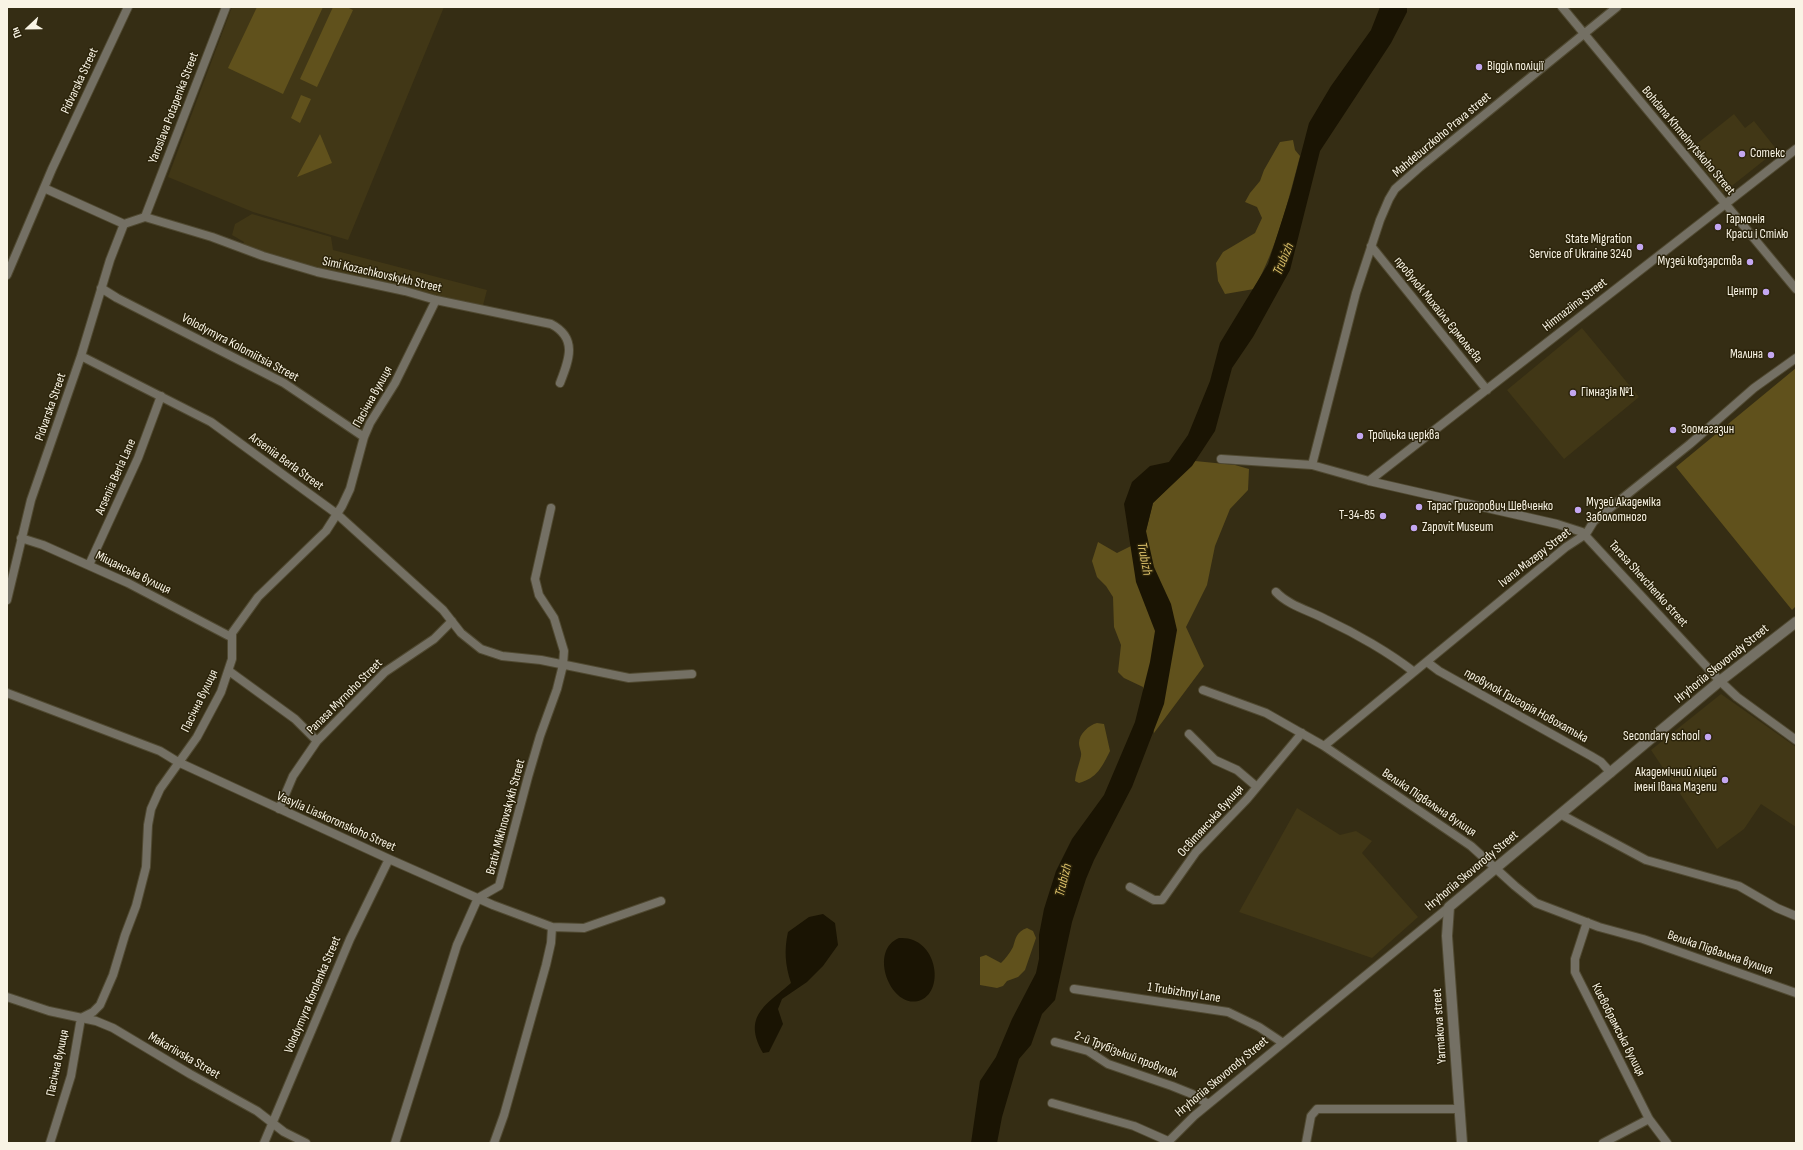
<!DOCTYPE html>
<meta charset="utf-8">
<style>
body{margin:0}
#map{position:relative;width:1803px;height:1150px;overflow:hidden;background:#352d14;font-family:"Sofia Sans Condensed",sans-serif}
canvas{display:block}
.frame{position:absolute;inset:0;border:8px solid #f9f4e5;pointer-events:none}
.north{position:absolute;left:8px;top:8px;width:40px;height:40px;-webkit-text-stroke:3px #2b230a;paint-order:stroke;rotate:248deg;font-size:11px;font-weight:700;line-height:16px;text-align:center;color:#f9f4e5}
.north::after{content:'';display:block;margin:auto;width:14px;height:18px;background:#f9f4e5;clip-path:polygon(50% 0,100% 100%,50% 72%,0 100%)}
</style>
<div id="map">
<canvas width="1803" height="1150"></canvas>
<div class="frame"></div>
<div class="north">Пн</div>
</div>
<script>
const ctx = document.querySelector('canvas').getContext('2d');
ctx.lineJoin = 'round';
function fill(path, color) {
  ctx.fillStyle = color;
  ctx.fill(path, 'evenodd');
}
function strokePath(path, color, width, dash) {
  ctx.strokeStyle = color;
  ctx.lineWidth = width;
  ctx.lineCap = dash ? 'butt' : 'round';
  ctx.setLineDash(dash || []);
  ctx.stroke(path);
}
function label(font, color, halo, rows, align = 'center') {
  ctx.font = font + ' "Sofia Sans Condensed",sans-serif';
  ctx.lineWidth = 3;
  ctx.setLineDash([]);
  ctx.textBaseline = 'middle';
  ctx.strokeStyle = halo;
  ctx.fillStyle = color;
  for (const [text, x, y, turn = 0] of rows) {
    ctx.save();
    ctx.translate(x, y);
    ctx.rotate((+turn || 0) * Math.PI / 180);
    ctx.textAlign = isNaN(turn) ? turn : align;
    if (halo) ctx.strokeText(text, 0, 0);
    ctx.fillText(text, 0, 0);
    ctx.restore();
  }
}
fill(new Path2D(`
 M232,7h212l-96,233 -95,-28 -85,-35z
 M1734,114l11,14 9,-7 23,29 -54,43 -34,-43z
 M252,214l79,23 2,13 154,40 -5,19 -165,-37 -75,-24 2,-6 -12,-7 3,-11z
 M1582,328l57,69 -75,62 -57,-69z
 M1721,694l75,53v80l-35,-23 -17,25 -27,20 -66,-99z
 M1297,808l43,27 16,-4 16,10 -10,12 56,64 -46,41 -133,-46z`), '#413716');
fill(new Path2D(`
 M257,7h66l-40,87 -55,-26z
 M333,7h14l6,3 -36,77 -17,-8z
 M301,95l10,4 -11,24 -9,-5z
 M320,134l12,29 -35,14z
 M1293,140l2,10 5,6c-12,45 -23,92 -46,133l-29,5 -7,-13 -2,-18 7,-11 32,-19 7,-15 -5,-11 -12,-5 5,-9 10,-12 4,-11 16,-28z
 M1796,368v238l-4,4 -116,-143z
 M1195,461l40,4 14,4 -1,21 -18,19 -15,37 -8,39 -21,42 18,39 -50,67 -11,-46 -19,-9 -6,-6 3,-27 -7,-18 -1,-30 -7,-11 -9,-9 -5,-16 6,-19 19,11 14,-7 15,-15 7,-28z
 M1097,723l7,1 6,27c-8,16 -13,27 -31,32l-4,-2c1,-10 4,-16 6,-25 1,-4 -2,-8 -2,-13 0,-9 10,-18 18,-20z
 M1027,928l6,3 3,7 -11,32 -7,7 -11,4 -4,5 -6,2 -17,-3v-28l6,-2 15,8c4,-4 9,-10 12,-16 3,-9 3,-15 14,-19z`), '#60511c');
fill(new Path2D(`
 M1380,7h27v5l-16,31 -71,108 -30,119 -37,67 -21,31 -17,63 -23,35 -39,37 -7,28 8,36 17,37 6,26 -13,74 -32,83 -38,73 -8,19 -14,43 -17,78 -13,14 -11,31 -12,14 -17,58 -5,26h-26l9,-62 16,-24 16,-38 24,-46 3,-14v-24l5,-26 12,-38 16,-32 32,-44 31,-73 15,-60 5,-31 -19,-49 -12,-78 8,-22 18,-16 19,-4 19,-27 22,-54 10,-38 48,-79 23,-72 18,-69 22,-37 40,-56z
 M823,914l12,9 3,22 -15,21 -16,16 -25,17 -4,10 5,15 -14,28 -6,1c-21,-37 3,-48 28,-70 -6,-18 -7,-33 -3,-51l21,-15z
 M899,938c37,-3 47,51 22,62 -29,12 -54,-49 -22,-62z`), '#1a1403');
const minor = new Path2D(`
 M1562,7l234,282
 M44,188l80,36 21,-7
 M145,217l67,20 51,19 54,16 88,19 31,9 115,24c27,14 18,36 9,59
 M145,217l81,-210
 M1371,246l116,144
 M7,275l45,-106 76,-162
 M101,288l16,10 167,85 80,54
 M81,356l130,66 126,92 106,96 18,23 20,16 21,7 39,4 88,18 63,-4
 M1221,459l91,6 57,16 188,43 25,8 138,149 17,16 59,43
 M1312,465l44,-172 24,-73 9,-21 6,-10 25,-22 197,-160
 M1369,481l427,-332
 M21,538l22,7 85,38 103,54
 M89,565l49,-107 23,-62
 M1276,592c13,14 35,19 51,28 28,13 63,33 87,52
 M7,600l24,-100 50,-144 29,-96 14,-36
 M1427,662l12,9 152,85 10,6 10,11
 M229,671l66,48 22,22
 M1203,690l63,23 58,33 147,100 44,40 21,17 63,24 44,12 153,54
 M7,693l153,58 18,11 211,97 104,46 59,22 32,1 77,-27
 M1189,734l26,26 22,10 20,17
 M1324,746l242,-199 20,-13 8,-13 96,-77 64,-56 42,-30
 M279,809l14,-33 24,-35 68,-69 49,-33 18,-18
 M1560,814l86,46 93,26 38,22 19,8
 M1130,887l24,13h8l34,-48 51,-53 55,-66
 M1587,922l-12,37v13l74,147 18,24
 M1074,989l154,23 31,15 24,16
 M7,997l42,14 47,10 17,7 77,46 67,37 27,21 22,11
 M1055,1042l33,9 20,13 64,22 20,8 16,10
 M1052,1103l82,23 34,15
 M50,1143l21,-67 10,-58 12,-6 7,-7 13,-30 12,-40 11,-29 10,-39 2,-42 3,-16 9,-20 37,-52 24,-45 11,-33v-26l26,-36 68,-66 16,-25 8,-17 14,-52 6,-14 25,-40 41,-83
 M264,1143l86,-204 39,-80
 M395,1143l62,-198 21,-47 21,-12 29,-109 12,-41 17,-47 6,-24 1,-14 -10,-33 -15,-23 -4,-16 16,-71
 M494,1143l10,-28 42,-150 5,-22 1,-16
 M1167,1143l27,-27 255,-209
 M1306,1143l5,-27 6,-7h142
 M1603,1143l46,-24`);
const tertiary = new Path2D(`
 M1462,1143l-15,-207 2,-29 271,-226 76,-59`);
strokePath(minor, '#504931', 10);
strokePath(tertiary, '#504931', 12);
strokePath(minor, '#747064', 8);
strokePath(tertiary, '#747064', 10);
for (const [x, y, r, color] of [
 [1479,67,4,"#c4a7f1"],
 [1742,154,4,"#c4a7f1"],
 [1718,227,4,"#c4a7f1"],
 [1640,247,4,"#c4a7f1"],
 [1750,262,4,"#c4a7f1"],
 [1766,292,4,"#c4a7f1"],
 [1771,355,4,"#c4a7f1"],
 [1573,393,4,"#c4a7f1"],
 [1673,430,4,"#c4a7f1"],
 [1360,436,4,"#c4a7f1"],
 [1419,507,4,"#c4a7f1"],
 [1578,510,4,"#c4a7f1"],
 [1383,516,4,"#c4a7f1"],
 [1414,528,4,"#c4a7f1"],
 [1708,737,4,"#c4a7f1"],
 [1725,780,4,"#c4a7f1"]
]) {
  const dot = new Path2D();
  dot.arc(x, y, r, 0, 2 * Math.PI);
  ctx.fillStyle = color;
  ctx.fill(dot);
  strokePath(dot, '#2b230a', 1.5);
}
label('13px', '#f9f4e5', '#2b230a', [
 ["Відділ поліції",1487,67],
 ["Сотекс",1750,154],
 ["Гармонія",1726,220],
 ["Краси і Стілю",1726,235],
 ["State Migration",1632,240,"right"],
 ["Service of Ukraine 3240",1632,255,"right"],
 ["Музей кобзарства",1742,262,"right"],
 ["Центр",1758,292,"right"],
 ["Малина",1763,355,"right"],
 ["Гімназія №1",1581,393],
 ["Зоомагазин",1681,430],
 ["Троїцька церква",1368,436],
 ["Музей Академіка",1586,503],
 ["Заболотного",1586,518],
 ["Тарас Григорович Шевченко",1427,507],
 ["Т-34-85",1375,516,"right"],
 ["Zapovit Museum",1422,528],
 ["Secondary school",1700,737,"right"],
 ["Академічний ліцей",1717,773,"right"],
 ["імені Івана Мазепи",1717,788,"right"]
], 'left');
label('13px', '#f9f4e5', '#2b230a', [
 ["Pidvarska Street",80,81,-65],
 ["Yaroslava Potapenka Street",174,108,-69],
 ["Mahdeburzkoho Prava street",1442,135,-40],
 ["Bohdana Khmelnytskoho Street",1688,141,50],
 ["Simi Kozachkovskykh Street",382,275,13],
 ["Himnaziina Street",1575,305,-38],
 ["провулок Михайла Єрмольєва",1438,310,51],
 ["Volodymyra Kolomiitsia Street",240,348,28],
 ["Пасічна вулиця",373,397,-61],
 ["Pidvarska Street",51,407,-71],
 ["Arseniia Berla Street",286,462,36],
 ["Arseniia Berla Lane",116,477,-66],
 ["Ivana Mazepy Street",1535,558,-38],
 ["Міщанська вулиця",133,573,26],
 ["Tarasa Shevchenko street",1648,584,48],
 ["Hryhoriia Skovorody Street",1722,664,-39],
 ["Panasa Myrnoho Street",345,697,-45],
 ["Пасічна вулиця",200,701,-64],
 ["провулок Григорія Новохатька",1526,706,29],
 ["Велика Підвальна вулиця",1429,803,34],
 ["Brativ Mikhnovskykh Street",506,817,-75],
 ["Освітянська вулиця",1211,821,-48],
 ["Vasylia Liaskoronskoho Street",336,822,24],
 ["Hryhoriia Skovorody Street",1472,871,-40],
 ["Велика Підвальна вулиця",1720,953,19],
 ["1 Trubizhnyi Lane",1184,993,9],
 ["Volodymyra Korolenka Street",313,995,-67],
 ["Yarmakova street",1440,1026,-94],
 ["Києвобрамська вулиця",1618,1030,63],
 ["2-й Трубізький провулок",1126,1055,21],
 ["Makariivska Street",184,1056,30],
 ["Пасічна вулиця",58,1063,-78],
 ["Hryhoriia Skovorody Street",1222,1077,-40]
]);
label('italic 14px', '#d9be68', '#2b230a', [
 ["Trubizh",1284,259,-67],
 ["Trubizh",1144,559,79],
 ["Trubizh",1064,880,-76]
]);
</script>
